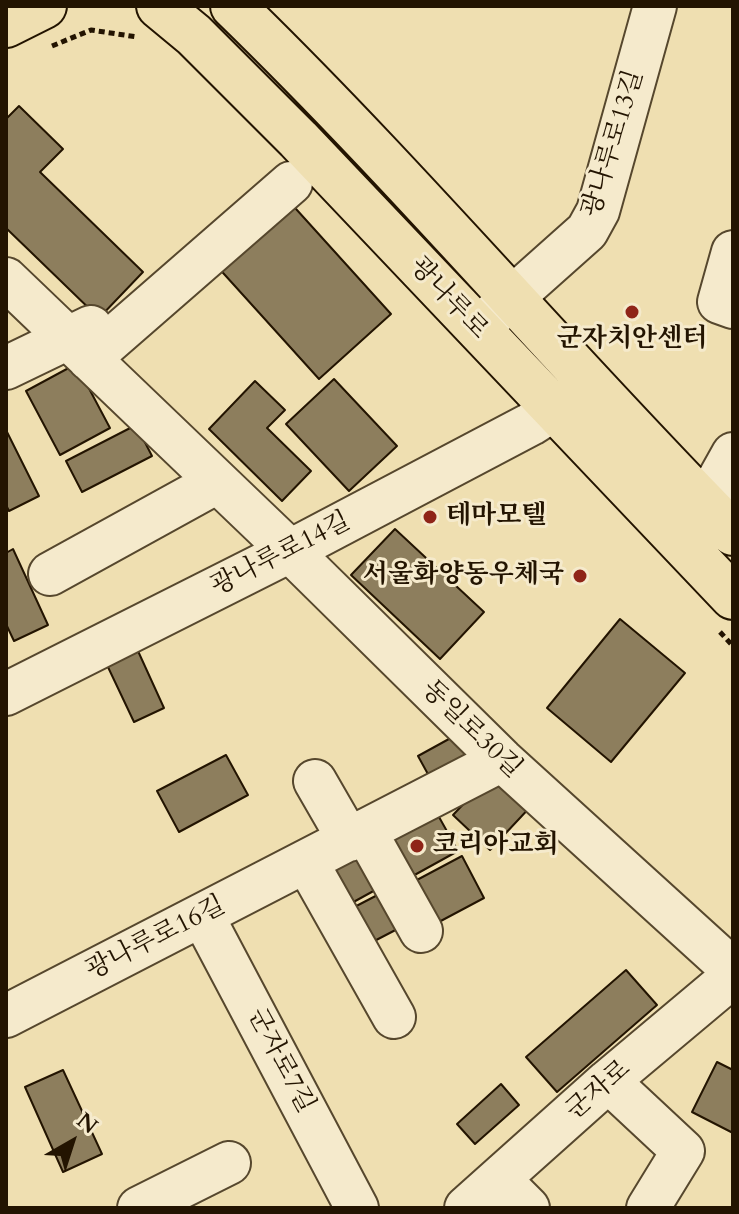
<!DOCTYPE html>
<meta charset="utf-8">
<style>
body{margin:0}
#map{position:relative;width:739px;height:1214px;overflow:hidden;background:#efdfb1;font-family:Cardo,serif}
canvas{display:block}
.frame{position:absolute;inset:0;border:8px solid #231401;pointer-events:none}
.north{position:absolute;left:32px;top:1102px;width:80px;height:80px;-webkit-text-stroke:6px #f5eacc;paint-order:stroke;rotate:39deg;font-size:22px;font-weight:700;line-height:32px;text-align:center;color:#231401}
.north::after{content:'';display:block;margin:auto;width:28px;height:36px;background:#231401;clip-path:polygon(50% 0,100% 100%,50% 72%,0 100%)}
</style>
<div id="map">
<canvas width="739" height="1214"></canvas>
<div class="frame"></div>
<div class="north">N</div>
</div>
<script>
const ctx = document.querySelector('canvas').getContext('2d');
ctx.lineJoin = 'round';
function fill(path, color) {
  ctx.fillStyle = color;
  ctx.fill(path, 'evenodd');
}
function strokePath(path, color, width, dash) {
  ctx.strokeStyle = color;
  ctx.lineWidth = width;
  ctx.lineCap = dash ? 'butt' : 'round';
  ctx.setLineDash(dash || []);
  ctx.stroke(path);
}
function label(font, color, halo, rows, align = 'center') {
  ctx.font = font + ' Cardo,"Noto Serif KR",serif';
  ctx.lineWidth = 6;
  ctx.setLineDash([]);
  ctx.textBaseline = 'middle';
  ctx.strokeStyle = halo;
  ctx.fillStyle = color;
  for (const [text, x, y, turn = 0] of rows) {
    ctx.save();
    ctx.translate(x, y);
    ctx.rotate((+turn || 0) * Math.PI / 180);
    ctx.textAlign = isNaN(turn) ? turn : align;
    if (halo) ctx.strokeText(text, 0, 0);
    ctx.fillText(text, 0, 0);
    ctx.restore();
  }
}
const building = new Path2D(`
 M19,106l44,43 -23,23 103,100 -44,46 -93,-90v-109z
 M287,199l104,115 -72,65 -104,-115z
 M76,364l34,64 -50,27 -34,-64z
 M334,379l63,67 -48,45 -63,-67z
 M255,381l30,29 -18,18 44,43 -29,30 -73,-72z
 M136,425l16,31 -70,36 -16,-31z
 M6,430l33,66 -30,15 -3,-6z
 M395,529l89,83 -44,47 -89,-84z
 M13,549l35,76 -34,16 -8,-17v-71z
 M620,619l65,54 -74,89 -64,-54z
 M138,651l26,57 -30,14 -27,-57z
 M458,734l11,20 -40,22 -11,-20z
 M226,755l22,40 -69,37 -22,-41z
 M489,777l44,27 -43,46 -37,-35z
 M434,808l24,43 -58,32 -24,-43z
 M367,845l21,38 -49,27 -21,-38z
 M462,856l22,42 -47,25 -22,-42z
 M389,889l18,35 -48,25 -18,-35z
 M626,970l31,35 -100,87 -31,-35z
 M717,1062l16,8v63l-41,-21z
 M63,1070l39,84 -39,18 -38,-85z
 M501,1084l18,21 -44,39 -18,-20z`);
fill(building, '#8d7e5d');
strokePath(building, '#231401', 2);
const minor = new Path2D(`
 M733,252l-14,50 14,5
 M6,279l284,272 212,209 231,210
 M486,321l101,-90 11,-20 57,-205
 M89,359l202,-176
 M6,368l85,-41
 M682,528l23,-24 28,-50
 M50,574l167,-92
 M6,694l284,-143 241,-127 22,-14
 M315,781l34,59
 M365,831l56,100
 M306,861l88,156
 M202,915l155,293
 M6,1016l496,-256
 M608,1081l75,70 -35,57
 M499,1179l29,29
 M139,1208l90,-45
 M466,1208l142,-127 125,-105`);
const major = new Path2D(`
 M159,6l35,29 104,104 435,458
 M233,6c174,169 330,355 500,527
 M6,25l38,-19`);
strokePath(minor, '#56472d', 46);
strokePath(major, '#231401', 48);
strokePath(new Path2D(`
 M52,46l39,-16 46,7
 M720,632l13,14`), '#231401', 5, [6, 4]);
strokePath(minor, '#f5eacc', 42);
strokePath(major, '#efdfb1', 44);
for (const [x, y, r, color] of [
 [632,312,8,"#8f2418"],
 [430,517,8,"#8f2418"],
 [580,576,8,"#8f2418"],
 [417,846,8,"#8f2418"]
]) {
  const dot = new Path2D();
  dot.arc(x, y, r, 0, 2 * Math.PI);
  ctx.fillStyle = color;
  ctx.fill(dot);
  strokePath(dot, '#f5eacc', 3);
}
label('26px', '#231401', '#f5eacc', [
 ["광나루로13길",614,144,-73],
 ["광나루로",448,299,47],
 ["광나루로14길",281,555,-27],
 ["동일로30길",471,730,44],
 ["광나루로16길",156,939,-27],
 ["군자로7길",280,1061,62],
 ["군자로",599,1091,-41]
]);
label('bold 26px', '#231401', '#f5eacc', [
 ["군자치안센터",632,340,"center"],
 ["테마모텔",446,517],
 ["서울화양동우체국",564,576,"right"],
 ["코리아교회",433,846]
], 'left');
</script>
